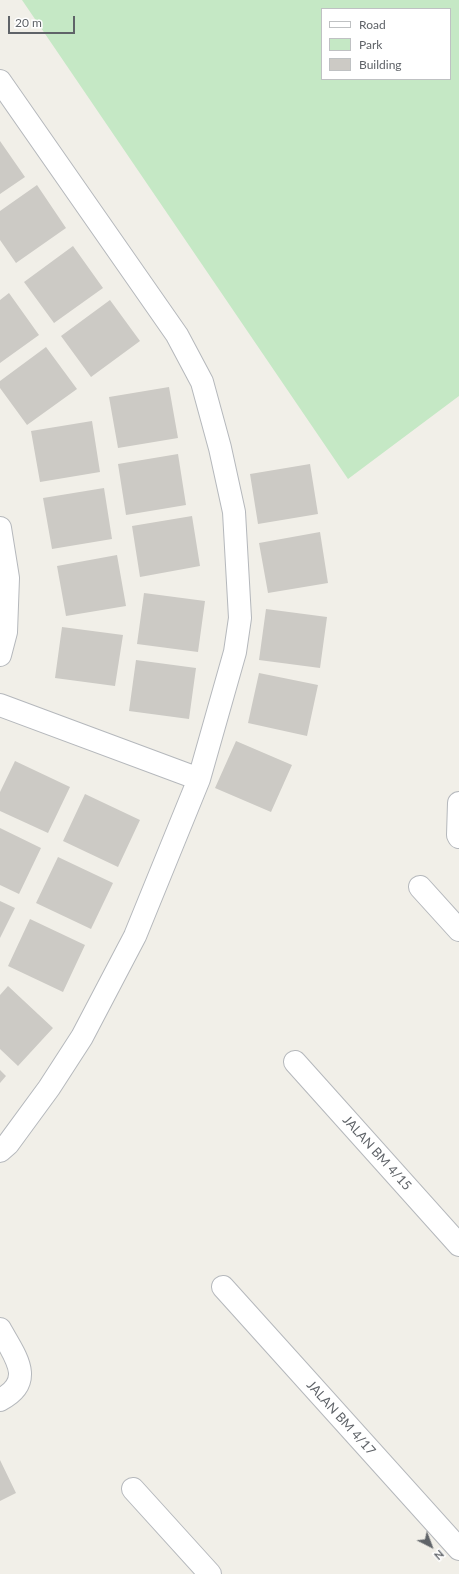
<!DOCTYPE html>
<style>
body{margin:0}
#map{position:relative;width:459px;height:1574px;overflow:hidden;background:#f1efe8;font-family:Lato,sans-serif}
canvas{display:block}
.legend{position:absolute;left:321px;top:8px;width:130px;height:72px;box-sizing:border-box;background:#fff;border:1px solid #bfc1c3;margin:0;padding:5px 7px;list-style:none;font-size:12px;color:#5f6368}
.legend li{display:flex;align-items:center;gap:8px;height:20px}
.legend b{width:20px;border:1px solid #bfc1c3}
.north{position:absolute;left:411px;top:1526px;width:40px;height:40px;-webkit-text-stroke:3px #fff;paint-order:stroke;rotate:138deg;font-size:11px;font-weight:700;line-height:16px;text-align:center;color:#5f6368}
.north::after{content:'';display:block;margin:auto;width:14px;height:18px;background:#5f6368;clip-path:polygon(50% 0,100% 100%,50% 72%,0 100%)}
.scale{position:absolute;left:8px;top:16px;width:67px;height:18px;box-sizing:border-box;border:2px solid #5f6368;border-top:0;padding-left:5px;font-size:12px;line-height:14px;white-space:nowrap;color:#5f6368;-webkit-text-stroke:3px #fff;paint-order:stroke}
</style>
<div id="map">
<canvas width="459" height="1574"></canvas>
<ul class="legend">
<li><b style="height:5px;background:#fff"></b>Road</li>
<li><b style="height:11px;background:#c5e8c5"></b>Park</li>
<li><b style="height:11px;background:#cccac5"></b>Building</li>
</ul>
<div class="north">N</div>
<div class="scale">20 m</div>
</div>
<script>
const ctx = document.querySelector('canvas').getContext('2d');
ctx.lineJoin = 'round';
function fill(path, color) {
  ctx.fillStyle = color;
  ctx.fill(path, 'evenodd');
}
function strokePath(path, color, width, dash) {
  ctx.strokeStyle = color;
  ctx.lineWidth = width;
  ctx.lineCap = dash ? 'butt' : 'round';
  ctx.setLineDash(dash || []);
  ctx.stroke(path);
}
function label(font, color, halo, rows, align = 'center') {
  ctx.font = font + ' Lato,sans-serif';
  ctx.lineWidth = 3.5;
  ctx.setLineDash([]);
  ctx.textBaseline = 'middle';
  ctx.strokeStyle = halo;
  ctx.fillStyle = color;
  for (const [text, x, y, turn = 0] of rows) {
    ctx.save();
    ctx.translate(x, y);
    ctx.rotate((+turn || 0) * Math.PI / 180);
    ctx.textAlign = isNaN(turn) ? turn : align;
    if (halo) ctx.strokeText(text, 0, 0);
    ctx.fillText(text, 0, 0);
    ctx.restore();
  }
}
fill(new Path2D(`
 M22,0h437v396l-111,83zM322,9h128v70h-128z`), '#c5e8c5');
fill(new Path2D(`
 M0,141l25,36 -25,17z
 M37,185l29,43 -50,35 -16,-23v-29z
 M73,246l30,42 -49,35 -30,-41z
 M9,293l30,42 -39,28v-63z
 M110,300l30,41 -49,36 -30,-41z
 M46,347l31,42 -50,36 -27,-37v-7z
 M169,387l9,51 -60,10 -9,-51z
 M92,421l8,51 -60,10 -9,-51z
 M178,454l8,51 -60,10 -8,-51z
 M310,464l8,50 -60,10 -8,-50z
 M104,488l8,51 -60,10 -9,-51z
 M192,516l8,50 -60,11 -8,-51z
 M320,532l8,51 -60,10 -9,-50z
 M117,555l9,51 -60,10 -9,-50z
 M144,593l61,8 -7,51 -61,-8z
 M266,609l61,8 -7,51 -61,-8z
 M62,627l61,8 -8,51 -60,-8z
 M136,660l60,8 -7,51 -60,-8z
 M259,673l59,12 -11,51 -59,-13z
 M236,741l56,24 -21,47 -56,-24z
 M15,761l55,26 -22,46 -48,-22v-19z
 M85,794l55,26 -22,47 -55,-26z
 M0,828l41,20 -22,46 -19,-9z
 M58,857l55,26 -22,46 -55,-26z
 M0,901l15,7 -15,30z
 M30,919l55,26 -22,47 -55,-26z
 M8,986l45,42 -35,38 -18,-17v-54z
 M0,1070l6,6 -6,7z
 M0,1460l16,33 -16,8z`), '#cccac5');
const minor = new Path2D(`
 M0,81l177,254 25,47 18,66 14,64 6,106 -5,34 -36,127 -64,157 -53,101 -33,51 -41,56 -8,7
 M0,528l8,50 -2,54 -6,23
 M0,705l199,74
 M459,803l-1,32 1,2
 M420,887l39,43
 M295,1062l164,183
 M223,1287l236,262
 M0,1329c14,26 37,52 0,71
 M133,1489l77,85`);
strokePath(minor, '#b5b8bc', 24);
strokePath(minor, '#fff', 22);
label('13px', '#5f6368', '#fff', [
 ["JALAN BM 4/15",377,1153,48],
 ["JALAN BM 4/17",341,1418,48]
]);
</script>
